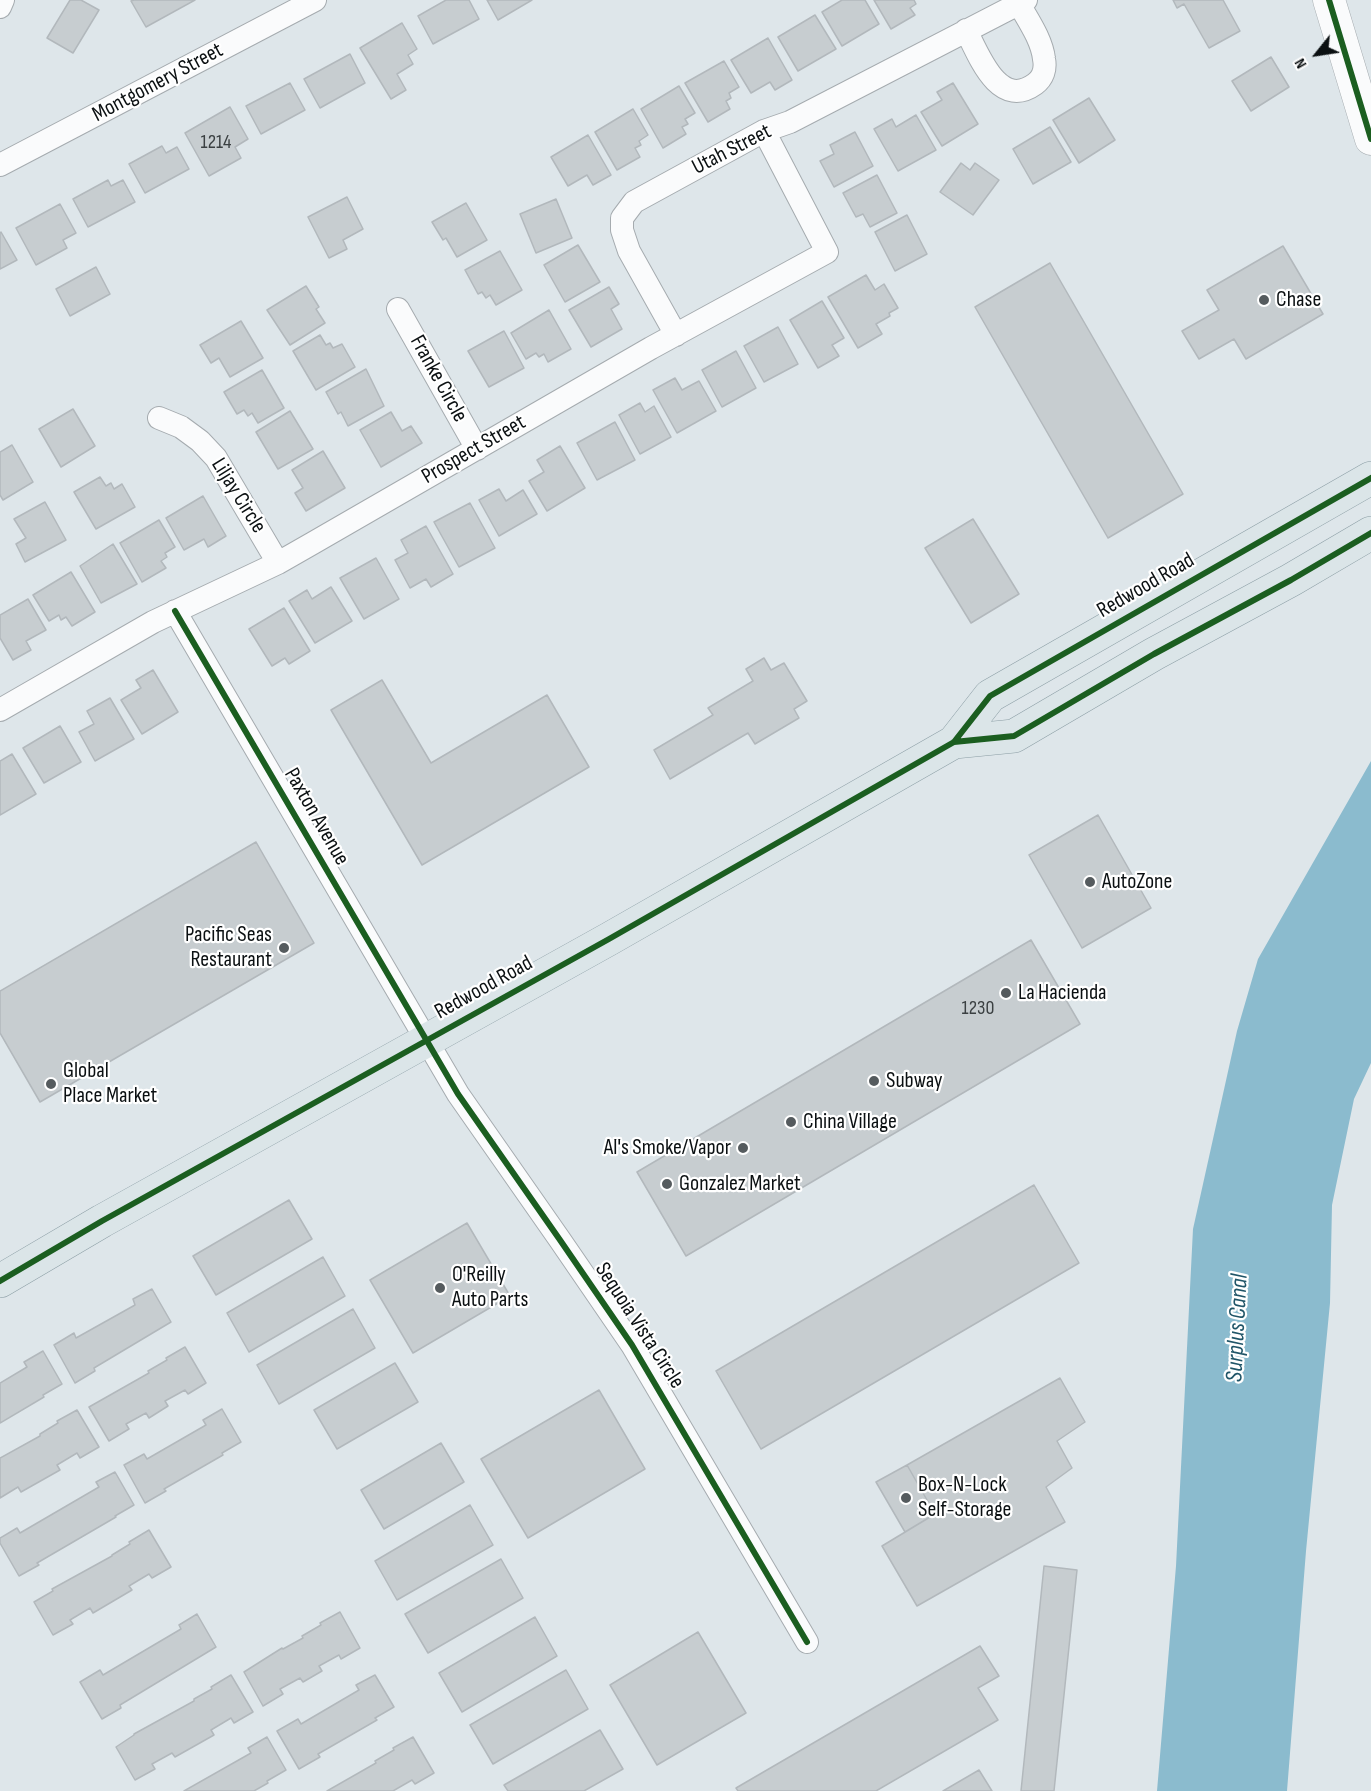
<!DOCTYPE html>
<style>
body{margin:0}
#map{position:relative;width:1371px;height:1791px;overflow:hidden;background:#dee6ea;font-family:"Sofia Sans Condensed",sans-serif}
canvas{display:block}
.north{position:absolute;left:1287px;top:24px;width:60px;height:60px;-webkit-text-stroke:4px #fff;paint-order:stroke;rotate:240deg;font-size:16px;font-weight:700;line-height:24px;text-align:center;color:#0b1012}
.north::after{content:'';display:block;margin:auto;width:21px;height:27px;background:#0b1012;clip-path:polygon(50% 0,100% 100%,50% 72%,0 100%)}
</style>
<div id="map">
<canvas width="1371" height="1791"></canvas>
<div class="north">N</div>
</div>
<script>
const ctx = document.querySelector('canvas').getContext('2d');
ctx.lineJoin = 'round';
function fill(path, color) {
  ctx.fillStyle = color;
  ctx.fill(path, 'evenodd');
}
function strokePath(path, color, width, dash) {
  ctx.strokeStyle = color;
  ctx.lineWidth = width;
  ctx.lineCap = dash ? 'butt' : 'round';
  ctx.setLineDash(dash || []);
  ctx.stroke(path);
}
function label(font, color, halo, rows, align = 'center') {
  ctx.font = font + ' "Sofia Sans Condensed",sans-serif';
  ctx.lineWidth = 4.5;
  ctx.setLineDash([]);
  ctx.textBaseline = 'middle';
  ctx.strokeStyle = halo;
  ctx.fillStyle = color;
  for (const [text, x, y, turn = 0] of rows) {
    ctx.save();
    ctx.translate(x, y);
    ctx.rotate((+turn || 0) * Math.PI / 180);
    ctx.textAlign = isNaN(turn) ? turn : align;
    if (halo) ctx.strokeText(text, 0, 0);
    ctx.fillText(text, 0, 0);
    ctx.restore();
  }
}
fill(new Path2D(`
 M1371,761v302l-17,36 -22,106 -2,98 -24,248 -19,240h-130l19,-225 17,-337 44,-198 21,-72z`), '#8bbbce');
const building = new Path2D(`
 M70,0h11l18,10 -26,43 -26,-15z
 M134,0h61l-49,27 -15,-26z
 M446,0h23l10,19 -46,25 -15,-28z
 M487,0h45l-34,20z
 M842,0h23l14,24 -37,22 -20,-34z
 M874,0h40l2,4 -6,4 5,7 -24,14z
 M1173,0h50l17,31 -31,17 -25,-44 -7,4z
 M815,15l21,34 -38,22 -20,-34z
 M402,23l15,26 -9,6 5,9 -16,10 9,16 -15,9 -31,-51z
 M768,38l24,42 -17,10 -5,-8 -19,11 -20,-33z
 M350,54l15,29 -45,25 -16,-29z
 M1271,57l18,30 -38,24 -19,-30z
 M724,61l15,26 -10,6 2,5 -5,3 4,8 -22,13 -23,-39z
 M290,83l15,27 -44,24 -15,-28z
 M953,83l25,41 -36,22 -21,-34 21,-12 -5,-8z
 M679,86l16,27 -10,6 3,5 -6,3 4,7 -23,14 -22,-39z
 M1089,98l26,42 -36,23 -26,-43z
 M230,107l18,32 -13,8 6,11 -32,18 -24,-43z
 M633,109l15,26 -9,6 2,4 -6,3 5,9 -23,13 -22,-38z
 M916,115l20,35 -38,21 -24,-42 18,-10 4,8z
 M1050,127l21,35 -38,22 -20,-35z
 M855,132l18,34 -39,21 -14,-26 14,-7 -4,-9z
 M588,135l23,40 -18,10 -6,-10 -19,11 -17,-29z
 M162,146l4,7 11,-6 12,22 -44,24 -16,-29z
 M961,163l9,7 5,-7 24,17 -26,35 -33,-23z
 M877,175l20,38 -27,14 -7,-13 -7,3 -13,-24z
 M108,180l3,6 12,-6 12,22 -47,25 -15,-28z
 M347,197l16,32 -20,11 4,9 -18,9 -21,-41z
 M556,199l16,39 -36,15 -16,-39z
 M466,203l21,37 -30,17 -11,-19 -3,2 -11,-18z
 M60,204l16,29 -13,7 4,8 -31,17 -20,-37z
 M907,215l20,39 -32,17 -20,-39z
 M1,232l16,28 -17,9v-36z
 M578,245l22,37 -35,20 -21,-37z
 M1283,246l40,68 -77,45 -12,-20 -35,20 -17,-28 37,-21 -12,-20z
 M500,251l22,39 -26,15 -6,-10 -4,3 -4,-6 -4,2 -13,-24z
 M1050,263l133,231 -75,44 -133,-231z
 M96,267l14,27 -40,22 -14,-27z
 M866,275l9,15 9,-6 14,24 -9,5 1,3 -14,8 6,10 -24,14 -30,-51z
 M306,286l13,21 -3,2 9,14 -35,22 -23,-35z
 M609,287l10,17 -8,5 11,20 -31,18 -22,-37z
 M822,301l22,37 -12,7 7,11 -21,12 -28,-48z
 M549,310l22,39 -23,13 -4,-8 -5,3 -3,-4 -10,6 -15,-26z
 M241,321l22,37 -33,19 -11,-19 -8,5 -11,-18z
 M778,327l20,37 -34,18 -20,-36z
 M504,331l20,37 -35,19 -21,-36z
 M320,335l6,10 4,-2 3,5 9,-4 13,23 -39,23 -23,-39z
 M736,351l20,37 -34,19 -20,-37z
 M366,369l18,37 -36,20 -7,-14 -3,2 -12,-22z
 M262,370l22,38 -26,15 -6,-10 -4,3 -4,-6 -7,4 -13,-22z
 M675,378l7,12 17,-9 17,30 -39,22 -24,-43z
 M640,403l5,9 9,-6 17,31 -31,17 -21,-39z
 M73,409l22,37 -34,21 -22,-38z
 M290,411l23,38 -35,20 -22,-37z
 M391,412l11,19 9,-5 11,17 -41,24 -21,-37z
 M615,422l20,38 -38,20 -20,-37z
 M12,445l21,37 -30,18 -3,-5v-43z
 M560,446l25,42 -38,23 -18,-30 15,-9 -7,-12z
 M323,451l22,37 -39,23 -11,-18 8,-5 -11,-18z
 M100,477l6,9 5,-3 3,6 8,-5 13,23 -39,22 -22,-37z
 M499,489l7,12 17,-11 14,24 -38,22 -20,-36z
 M203,496l23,40 -18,11 -4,-8 -20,11 -18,-32z
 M45,502l21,38 -41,22 -9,-18 10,-6 -12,-19z
 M470,503l25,45 -36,19 -25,-45z
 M973,519l46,75 -48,29 -46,-75z
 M159,520l16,27 -10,6 2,4 -6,4 5,7 -24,14 -22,-39z
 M426,526l27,48 -22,13 -5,-8 -16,9 -15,-28 13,-7 -7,-13z
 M113,544l24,40 -36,19 -21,-37z
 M376,558l23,41 -35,20 -24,-41z
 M71,572l24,40 -23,14 -6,-9 -5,3 -2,-5 -10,6 -16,-26z
 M331,587l21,34 -37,22 -26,-42 18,-11 5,9z
 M28,599l18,31 -20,11 5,9 -18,10 -13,-22v-23z
 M284,608l26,43 -21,13 -4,-6 -13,8 -23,-37z
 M764,658l7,12 13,-7 23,38 -13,8 5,9 -44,26 -7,-11 -78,46 -16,-29 59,-35 -5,-7 45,-27 -7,-12z
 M153,670l25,42 -36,22 -21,-34 20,-12 -5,-8z
 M382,680l49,83 116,-68 42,72 -167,98 -91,-155z
 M110,698l24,41 -39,22 -16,-29 15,-8 -7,-13z
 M60,726l21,36 -37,21 -21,-35z
 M12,754l24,40 -36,21v-54z
 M1098,815l53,93 -69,40 -53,-93z
 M256,842l58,101 -274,159 -40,-69v-42z
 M1031,940l49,84 -394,232 -49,-84z
 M1034,1185l45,78 -318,186 -45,-78z
 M289,1200l23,39 -96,56 -23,-39z
 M467,1223l43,73 -97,57 -43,-73z
 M323,1257l22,39 -96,56 -22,-39z
 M152,1289l19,33 -77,46 1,3 -20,12 -21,-38 20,-12 2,5 59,-33 -2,-6z
 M353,1309l22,39 -96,56 -22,-39z
 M185,1347l21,36 -18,11 -3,-4 -20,11 3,5 -19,12 -3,-5 -20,11 3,5 -20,12 -20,-34 60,-34 -1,-2 19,-11 -1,-2z
 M43,1351l19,33 -19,11 1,2 -44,26v-40l27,-16 -3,-5z
 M395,1363l23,39 -81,47 -23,-39z
 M1060,1378l25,44 -28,19 15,27 -26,19 19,35 -148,84 -35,-60 53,-32 -28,-49z
 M599,1390l46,79 -117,69 -47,-79z
 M222,1409l19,33 -19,11 1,2 -59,34 2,2 -21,12 -21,-38 20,-11 3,5 59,-34 -3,-5z
 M77,1410l22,37 -19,11 -3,-5 -20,12 3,5 -39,22 -3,-5 -18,11v-40l40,-22v-2l18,-11 -1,-2z
 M441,1443l23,39 -80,47 -23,-39z
 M907,1465l28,49 -30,18 -29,-50z
 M115,1472l19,33 -19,11 1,1 -79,46 2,2 -20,11 -19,-33v-5l17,-10 3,5 79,-46 -3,-5z
 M470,1505l23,40 -96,55 -22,-39z
 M149,1530l22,37 -19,11 -3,-4 -20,12 3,4 -39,23 -3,-5 -20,12 3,4 -20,11 -19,-33 19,-11 -1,-2 60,-33v-1l18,-11 -1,-2z
 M501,1559l22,39 -95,55 -23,-39z
 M1044,1566l33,4 -23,221h-33z
 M340,1612l20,36 -19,11 -2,-4 -20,11 3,5 -19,11 -3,-4 -20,11 3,5 -20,12 -19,-34 38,-24 1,1 20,-11 -1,-2 19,-11 -1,-2z
 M197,1614l19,33 -96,58 1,3 -19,11 -22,-37 20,-12 3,5 78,-46 -2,-4z
 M535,1617l22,39 -95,56 -23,-39z
 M698,1632l48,81 -89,52 -47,-80z
 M980,1646l19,30 -21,12 20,32 -122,71h-138l-2,-3z
 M566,1670l22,39 -95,55 -23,-39z
 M231,1675l22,37 -19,11 -3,-5 -20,12 3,5 -39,22 -3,-4 -20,11 3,5 -20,11 -19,-33 18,-12v-1l60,-33v-2l18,-10 -1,-2z
 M375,1675l19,32 -19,11 2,2 -59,34 2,3 -21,12 -22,-38 21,-12 3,5 58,-34 -3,-5z
 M600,1730l23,39 -39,22h-76l-4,-6z
 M267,1737l19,33 -19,11 1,2 -14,8h-70l67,-38 -3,-5z
 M413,1737l21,36 -19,11 -3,-4 -19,11h-66l49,-28 -1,-2 19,-11 -1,-2z
 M979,1770l13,21h-49z`);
fill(building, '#c7cdd0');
strokePath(building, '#b2b8bc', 1.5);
const street = new Path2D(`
 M0,7l3,-7
 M966,30c13,26 33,80 69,54 8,-6 11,-15 9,-25 -2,-19 -16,-39 -25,-55
 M0,165l315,-165
 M398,309l79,140
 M676,335l-47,-84 -7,-21v-12l12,-16 130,-71 26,-9 236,-122
 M159,418l22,9 19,14 16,17 62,105
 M175,611l283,483 102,146 72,105 175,297
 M0,710l153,-88 125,-59 35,-20 338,-195 176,-96 -63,-121`);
const secondary = new Path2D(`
 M1329,0l42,139`);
const primary = new Path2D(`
 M954,742l60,-6 140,-82 137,-74 80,-47
 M0,1281l102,-60 507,-282 345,-197 36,-46 381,-218`);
strokePath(street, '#a5abaf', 24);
strokePath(secondary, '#a5abaf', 33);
strokePath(primary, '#8c9ea5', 34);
strokePath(street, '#fafbfc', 22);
strokePath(secondary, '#fafbfc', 32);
strokePath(primary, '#dbe5e8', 33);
strokePath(new Path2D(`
 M1329,0l42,139
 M175,611l283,483 102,146 72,105 175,297
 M954,742l60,-6 140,-82 137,-74 80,-47
 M0,1281l102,-60 507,-282 345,-197 36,-46 381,-218`), '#1b5e20', 6);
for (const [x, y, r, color] of [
 [1264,300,6,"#555b5e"],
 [1090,882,6,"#555b5e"],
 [284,948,6,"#555b5e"],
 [1006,993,6,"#555b5e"],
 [874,1081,6,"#555b5e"],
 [51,1084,6,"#555b5e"],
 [791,1122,6,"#555b5e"],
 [743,1148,6,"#555b5e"],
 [667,1184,6,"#555b5e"],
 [440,1288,6,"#555b5e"],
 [906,1498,6,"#555b5e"]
]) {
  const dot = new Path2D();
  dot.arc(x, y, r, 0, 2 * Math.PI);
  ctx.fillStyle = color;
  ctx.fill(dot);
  strokePath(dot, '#fff', 2);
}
label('20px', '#3b4042', null, [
 ["1214",216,143],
 ["1230",978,1009]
]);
label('22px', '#0b1012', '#fff', [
 ["Montgomery Street",158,83,-28],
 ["Utah Street",732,150,-27],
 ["Franke Circle",438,379,61],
 ["Prospect Street",474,450,-30],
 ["Liljay Circle",238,496,58],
 ["Redwood Road",1146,586,-30],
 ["Paxton Avenue",316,817,60],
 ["Redwood Road",484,988,-29],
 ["Sequoia Vista Circle",639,1326,57]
]);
label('22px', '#0b1012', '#fff', [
 ["Chase",1276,300],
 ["AutoZone",1102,882],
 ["Pacific Seas",272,935,"right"],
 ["Restaurant",272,960,"right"],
 ["La Hacienda",1018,993],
 ["Global",63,1071],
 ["Place Market",63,1096],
 ["Subway",886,1081],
 ["China Village",803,1122],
 ["Al's Smoke/Vapor",731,1148,"right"],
 ["Gonzalez Market",679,1184],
 ["O'Reilly",452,1275],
 ["Auto Parts",452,1300],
 ["Box-N-Lock",918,1485],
 ["Self-Storage",918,1510]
], 'left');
label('italic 24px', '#205568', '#fff', [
 ["Surplus Canal",1238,1328,-87]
]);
</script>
